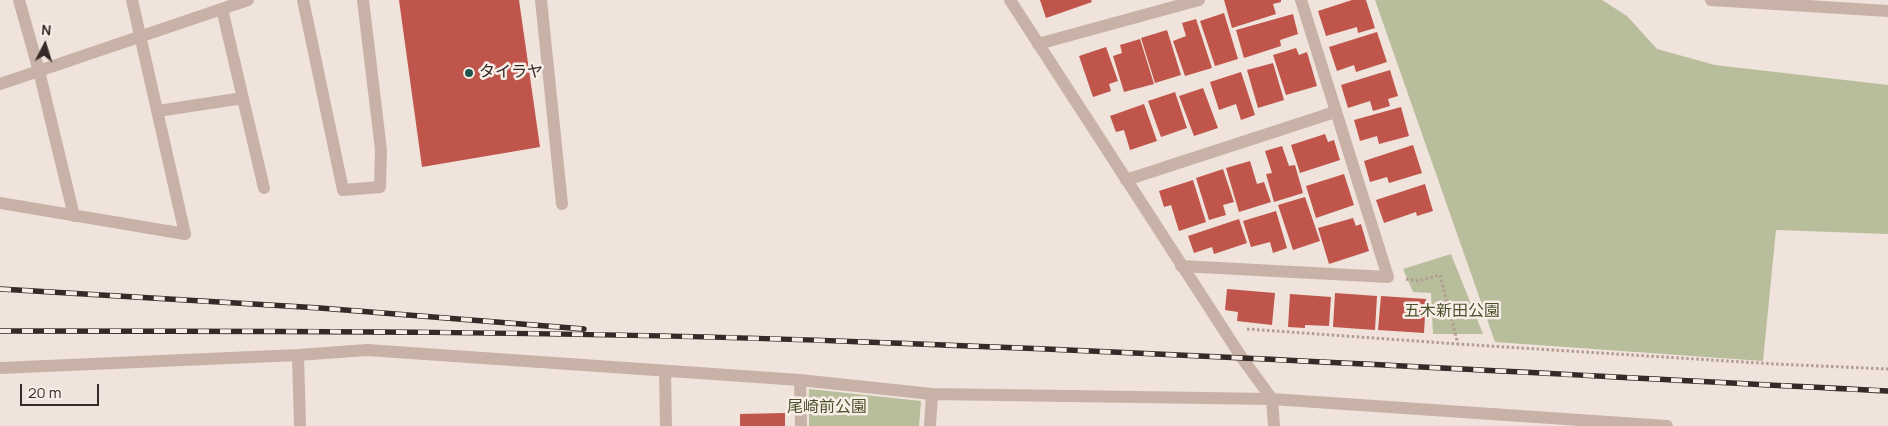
<!DOCTYPE html>
<meta charset="utf-8">
<style>
body{margin:0}
#map{position:relative;width:1888px;height:426px;overflow:hidden;background:#f0e3db;font-family:Manrope,sans-serif}
canvas{display:block}
.north{position:absolute;left:20px;top:20px;width:50px;height:50px;-webkit-text-stroke:4px #f8eee7;paint-order:stroke;rotate:5deg;font-size:14px;font-weight:700;line-height:20px;text-align:center;color:#352a28}
.north::after{content:'';display:block;margin:auto;width:18px;height:22px;background:#352a28;clip-path:polygon(50% 0,100% 100%,50% 72%,0 100%)}
.scale{position:absolute;left:20px;top:384px;width:79px;height:22px;box-sizing:border-box;border:2px solid #352a28;border-top:0;padding-left:6px;font-size:15px;line-height:18px;white-space:nowrap;color:#352a28;-webkit-text-stroke:4px #f8eee7;paint-order:stroke}
</style>
<div id="map">
<canvas width="1888" height="426"></canvas>
<div class="north">N</div>
<div class="scale">20 m</div>
</div>
<script>
const ctx = document.querySelector('canvas').getContext('2d');
ctx.lineJoin = 'round';
function fill(path, color) {
  ctx.fillStyle = color;
  ctx.fill(path, 'evenodd');
}
function strokePath(path, color, width, dash) {
  ctx.strokeStyle = color;
  ctx.lineWidth = width;
  ctx.lineCap = dash ? 'butt' : 'round';
  ctx.setLineDash(dash || []);
  ctx.stroke(path);
}
function label(font, color, halo, rows, align = 'center') {
  ctx.font = font + ' Manrope,"Noto Sans JP",sans-serif';
  ctx.lineWidth = 5;
  ctx.setLineDash([]);
  ctx.textBaseline = 'middle';
  ctx.strokeStyle = halo;
  ctx.fillStyle = color;
  for (const [text, x, y, turn = 0] of rows) {
    ctx.save();
    ctx.translate(x, y);
    ctx.rotate((+turn || 0) * Math.PI / 180);
    ctx.textAlign = isNaN(turn) ? turn : align;
    if (halo) ctx.strokeText(text, 0, 0);
    ctx.fillText(text, 0, 0);
    ctx.restore();
  }
}
fill(new Path2D(`
 M1375,0h227l25,16 30,33 58,16 173,20v149l-112,-4 -13,131 -268,-19z
 M1451,254l32,80h-50l-2,-41 -18,-1 -10,-23z
 M809,389l112,12 -2,25h-110z`), '#b8be9c');
fill(new Path2D(`
 M399,0h120l21,147 -118,20z
 M1040,0h51l1,2 -46,16z
 M1224,0h57v2l-8,2 3,10 -44,14z
 M1352,0h14l9,28 -17,5 -1,-6 -31,9 -8,-25z
 M1224,13l14,46 -23,7 -15,-45z
 M1293,14l5,20 -18,6 1,6 -37,12 -8,-28z
 M1196,19l16,49 -27,8 -12,-35 13,-5 -4,-13z
 M1167,30l14,45 -26,8 -14,-45z
 M1377,32l10,30 -31,10 -2,-7 -17,6 -8,-24z
 M1140,39l14,45 -30,8 -11,-36 9,-3 -2,-8z
 M1106,47l12,34 -9,3 2,7 -18,6 -14,-41z
 M1296,48l3,7 8,-3 10,34 -31,9 -13,-40z
 M1273,63l11,37 -26,8 -11,-38z
 M1390,70l8,26 -10,3 2,7 -17,5 -3,-10 -22,7 -7,-23z
 M1241,72l14,43 -14,5 -5,-16 -17,6 -9,-28z
 M1203,88l15,40 -24,8 -15,-40z
 M1175,92l12,36 -26,9 -13,-36z
 M1144,104l13,37 -27,9 -6,-20 -8,2 -6,-16z
 M1401,107l8,29 -30,8 -2,-8 -17,5 -6,-21z
 M1325,134l3,8 6,-2 6,20 -40,13 -9,-28z
 M1413,145l9,28 -33,10 -2,-6 -17,5 -6,-21z
 M1282,146l7,20 6,-1 8,28 -29,9 -8,-28 6,-1 -7,-22z
 M1250,161l7,23 7,-2 7,20 -32,10 -13,-44z
 M1223,169l11,33 -11,3 3,10 -17,5 -13,-42z
 M1344,174l10,31 -38,13 -10,-32z
 M1193,180l13,42 -27,9 -8,-26 -7,2 -5,-16z
 M1425,184l8,27 -16,5 -1,-4 -32,11 -8,-23z
 M1305,197l15,44 -27,9 -15,-45z
 M1276,211l11,37 -14,5 -3,-11 -19,5 -8,-26z
 M1353,218l3,8 5,-2 8,27 -40,13 -11,-36z
 M1239,219l8,24 -33,11 -2,-7 -18,6 -6,-17z
 M1227,289l48,4 -3,32 -35,-4 1,-9 -13,-2z
 M1335,293l42,3 -2,34 -42,-3z
 M1290,294l41,3 -2,29 -24,-1v3l-17,-1z
 M1381,296l45,3 -2,34 -46,-3z
 M785,413v13h-45v-12z`), '#bf554b');
strokePath(new Path2D(`
 M1406,279l12,2 22,-6 18,69 317,20 113,5
 M1247,329l211,15`), '#b39c92', 3, [2.5, 2.5]);
strokePath(new Path2D(`
 M303,0l40,190 37,-3 1,-37 -18,-150`), '#c8b2a8', 12);
strokePath(new Path2D(`
 M19,0l20,71 35,145
 M541,0l21,204
 M1711,0l177,11
 M222,9l42,179
 M1038,44l161,-44
 M0,84l248,-84
 M158,111l85,-13
 M1126,180l209,-68
 M0,203l185,31 -53,-234
 M1181,266l207,11 -87,-277
 M298,355l2,71
 M0,368l298,-13 69,-5 433,30 132,14 340,5 395,27
 M665,372l1,54
 M800,380l1,46
 M930,426l2,-32`), '#c8b2a8', 12);
strokePath(new Path2D(`
 M1010,0l232,358 30,41 2,27`), '#c8b2a8', 12);
const rail = new Path2D(`
 M0,289l320,19 264,21
 M0,331c288,0 576,0 864,11 341,12 683,32 1024,49`);
strokePath(rail, '#352a28', 5.5);
strokePath(rail, '#f8eee7', 4, [11]);
for (const [x, y, r, color] of [
 [469,73,5,"#20544f"]
]) {
  const dot = new Path2D();
  dot.arc(x, y, r, 0, 2 * Math.PI);
  ctx.fillStyle = color;
  ctx.fill(dot);
  strokePath(dot, '#f8eee7', 2);
}
label('16px', '#352a28', '#f8eee7', [
 ["タイラヤ",479,73]
], 'left');
label('16px', '#4a522d', '#f8eee7', [
 ["五木新田公園",1452,312],
 ["尾崎前公園",827,408]
]);
</script>
